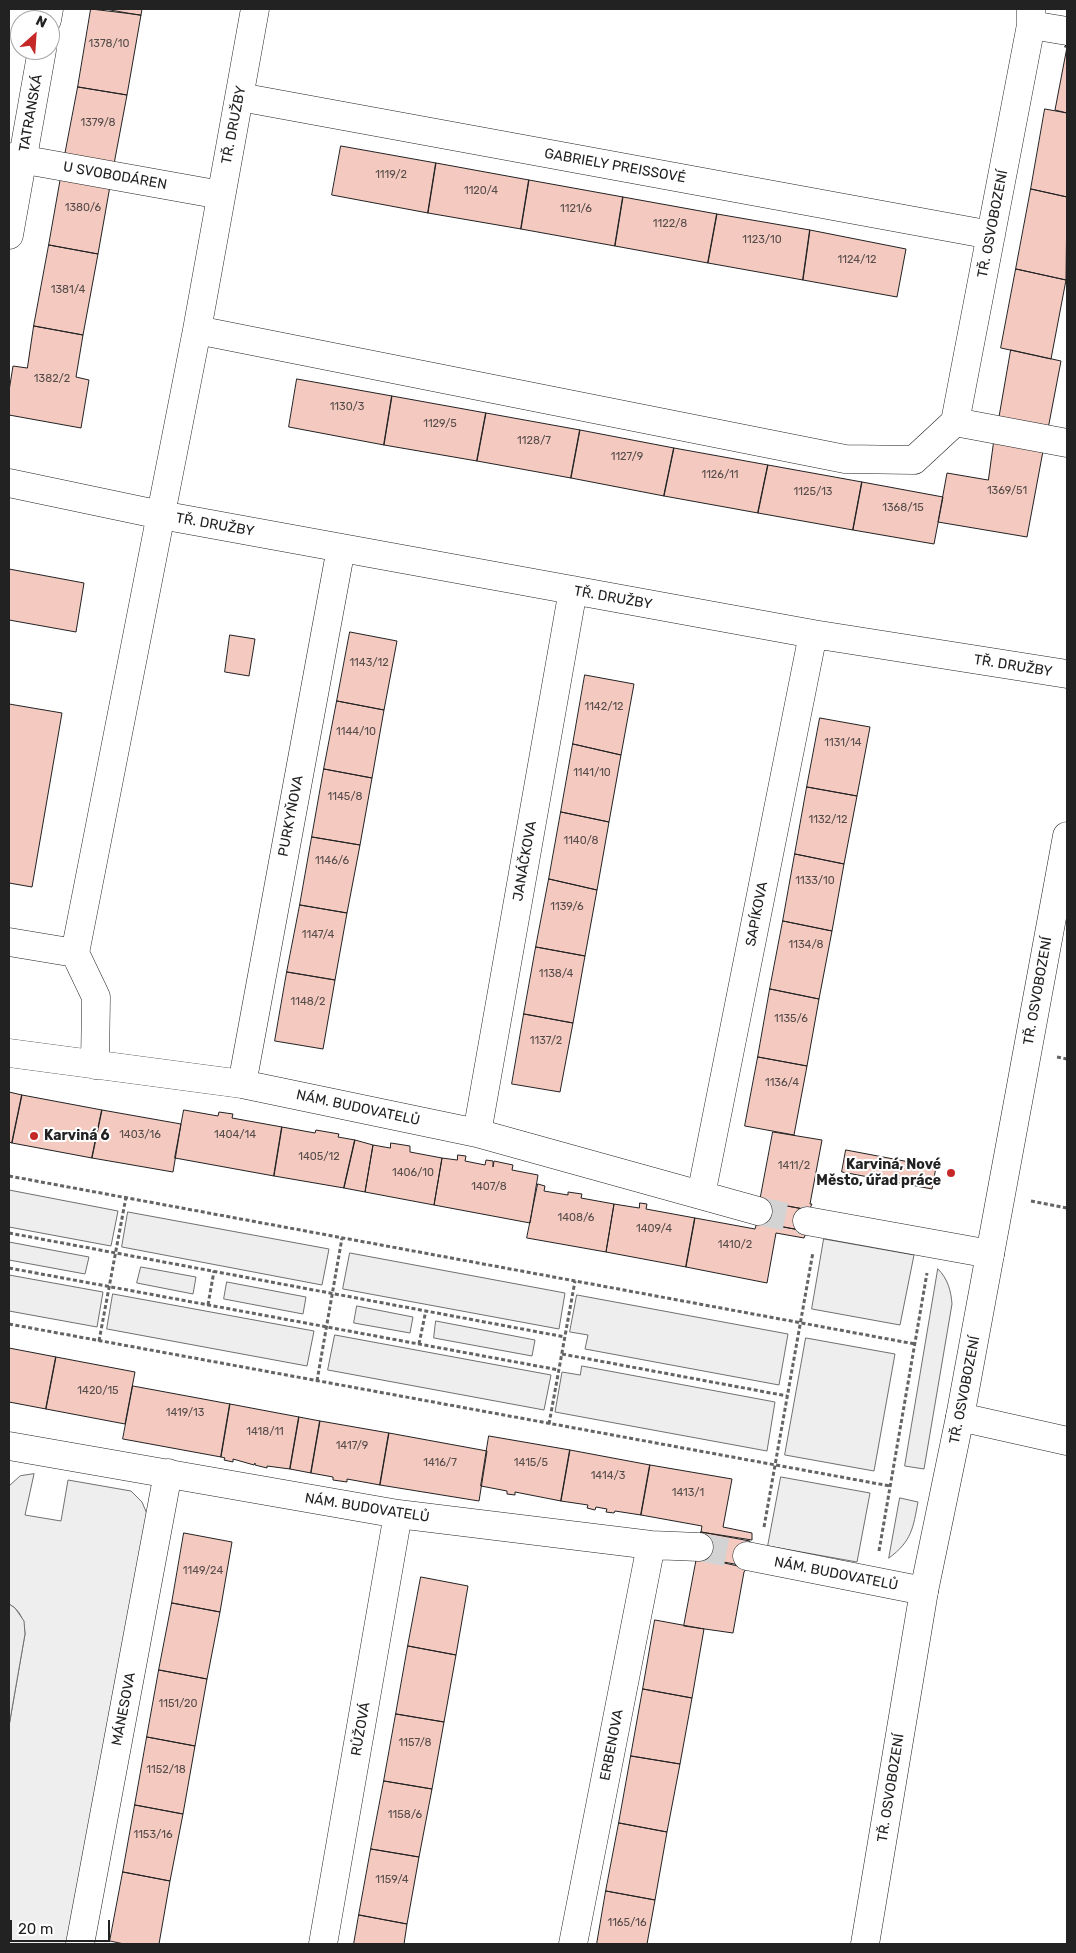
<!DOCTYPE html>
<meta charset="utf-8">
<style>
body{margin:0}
#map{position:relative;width:1076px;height:1953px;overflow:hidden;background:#fff;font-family:Rubik,sans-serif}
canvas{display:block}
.frame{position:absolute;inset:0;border:10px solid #222;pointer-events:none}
.north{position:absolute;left:10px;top:10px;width:50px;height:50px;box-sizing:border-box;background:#fff;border:1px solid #a7a7a7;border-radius:50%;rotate:26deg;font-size:14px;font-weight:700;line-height:20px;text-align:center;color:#222}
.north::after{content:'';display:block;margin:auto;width:18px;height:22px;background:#c62828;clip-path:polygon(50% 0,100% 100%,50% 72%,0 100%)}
.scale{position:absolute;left:10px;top:1920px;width:100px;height:22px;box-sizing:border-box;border:2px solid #222;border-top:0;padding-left:6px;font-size:15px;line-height:18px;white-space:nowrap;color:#222;-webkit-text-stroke:4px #fff;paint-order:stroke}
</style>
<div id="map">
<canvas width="1076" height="1953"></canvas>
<div class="frame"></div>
<div class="north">N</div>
<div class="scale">20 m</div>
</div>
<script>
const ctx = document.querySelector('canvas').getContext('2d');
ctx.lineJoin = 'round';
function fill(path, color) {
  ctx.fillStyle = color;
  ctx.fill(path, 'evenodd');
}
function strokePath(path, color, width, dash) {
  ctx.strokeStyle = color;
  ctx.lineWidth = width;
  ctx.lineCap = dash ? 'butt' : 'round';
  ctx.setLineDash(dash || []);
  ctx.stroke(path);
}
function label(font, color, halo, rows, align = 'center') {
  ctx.font = font + ' Rubik,sans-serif';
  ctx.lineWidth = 4;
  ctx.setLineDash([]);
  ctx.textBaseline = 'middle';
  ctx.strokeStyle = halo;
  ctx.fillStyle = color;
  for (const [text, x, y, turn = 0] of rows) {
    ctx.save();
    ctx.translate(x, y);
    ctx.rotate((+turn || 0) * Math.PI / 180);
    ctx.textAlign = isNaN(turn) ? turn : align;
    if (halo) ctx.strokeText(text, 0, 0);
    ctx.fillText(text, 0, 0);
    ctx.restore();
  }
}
const green = new Path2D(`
 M9,1190l109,21 -7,35 -102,-19z
 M128,1212l201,37 -7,36 -200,-38z
 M824,1239l90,16 -14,70 -88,-16z
 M9,1242l80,15 -4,17 -76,-14z
 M350,1253l215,40 -6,36 -216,-40z
 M141,1267l55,10 -3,17 -56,-11z
 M938,1269c10,10 13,22 14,35l-28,165 -19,-3z
 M9,1275l94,17 -6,35 -88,-16z
 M227,1282l79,15 -3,17 -79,-15z
 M113,1294l201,37 -7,35 -200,-37z
 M577,1295l211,39 -9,51 -194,-36 3,-14 -18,-3z
 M357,1306l56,11 -3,16 -56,-10z
 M436,1321l99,19 -3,16 -98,-18z
 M335,1335l216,40 -7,35 -216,-40z
 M806,1338l89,16 -21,117 -89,-16z
 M582,1366l193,36 -8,49 -212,-39 7,-40 18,3z
 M34,1474l-9,41 36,6 7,-41 63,11 11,11 5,12 -76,430h-62v-218l16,-92c-1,-14 -4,-23 -16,-30v-118l11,-10z
 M781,1477l89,16 -13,69 -89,-16z
 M900,1498l18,4c-5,26 -6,39 -29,56z`);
fill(green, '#eee');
strokePath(green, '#6f6f6f', 1);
const parking = new Path2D(`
 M9,1604l6,4 9,13 1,13 -16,92z`);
fill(parking, '#ededed');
strokePath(parking, '#6f6f6f', 1);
const building = new Path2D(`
 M91,9l50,6 -14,80 -49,-8z
 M105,9h37l-1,6z
 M1067,43v70l-12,-3 12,-63h-2z
 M78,87l49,8 -13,69 -49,-9z
 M1045,109l22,4v84l-36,-8z
 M341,146l95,17 -8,50 -96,-18z
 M436,163l93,17 -8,49 -93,-16z
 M61,177l49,9 -12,68 -49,-9z
 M529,180l94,17 -8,49 -94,-17z
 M1031,189l36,8 -1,83 -50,-11z
 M623,197l94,17 -9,49 -93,-17z
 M717,214l93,16 -7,50 -95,-17z
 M810,230l96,19 -9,48 -94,-17z
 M49,245l49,9 -15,81 -49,-9z
 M1016,269l50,11 -15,79 -50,-11z
 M34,326l49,9 -7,42 13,3 -8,48 -72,-13v-24l4,-25 14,2z
 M1011,350l50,11 -13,68 -51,-10 2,-3z
 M297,379l95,17 -8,49 -95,-18z
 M392,396l94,17 -9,48 -93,-16z
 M486,413l94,17 -9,48 -94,-17z
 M580,430l94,18 -10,48 -93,-18z
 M994,442l49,9 -16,86 -89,-15 9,-49 41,7z
 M674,448l94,17 -10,48 -94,-17z
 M768,465l94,17 -9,48 -95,-17z
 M862,482l81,15 -9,47 -81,-14z
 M9,569l75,14 -8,49 -67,-12z
 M350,632l47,9 -13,69 -47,-9z
 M230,635l25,4 -6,37 -24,-4z
 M585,675l49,9 -13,71 -48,-11z
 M337,701l47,9 -12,68 -48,-9z
 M9,704l53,9 -30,174 -23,-4z
 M820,718l50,9 -13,69 -50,-9z
 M573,744l48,11 -12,67 -48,-10z
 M324,769l48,9 -12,67 -48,-8z
 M807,787l50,9 -13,68 -49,-10z
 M561,812l48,10 -12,68 -48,-11z
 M312,837l48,8 -13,68 -47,-8z
 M795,854l49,10 -12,67 -49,-10z
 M549,879l48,11 -12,66 -49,-9z
 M300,905l47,8 -12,67 -48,-8z
 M783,921l49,10 -13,68 -49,-10z
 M536,947l49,9 -12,67 -49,-9z
 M287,972l48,8 -12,69 -48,-8z
 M770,989l49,10 -12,67 -49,-9z
 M524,1014l49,9 -13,69 -48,-8z
 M758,1057l49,9 -13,69 -49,-9z
 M9,1092l13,3 -10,48 -3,-1z
 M22,1095l80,15 -10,48 -80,-15z
 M102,1110l79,14 -8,48 -81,-14z
 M184,1110l34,6 1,-4 14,2 -1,4 50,9 -8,49 -99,-18z
 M282,1127l33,6 1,-3 23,4 -1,3 17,3 -11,48 -70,-12z
 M773,1132l49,8 -12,64h2l-3,6 -49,-9z
 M355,1140l18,5 -8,47 -21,-4z
 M391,1143l19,3v6l32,6 -8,47 -69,-13 8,-47 17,3z
 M846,1150l90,17 -4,22 -90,-17z
 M458,1155l8,1 -1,5 20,4 1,-5 7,1v6l1,-6 19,4 -1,5 26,5 -8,48 -96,-18 8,-47 15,2z
 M538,1184l7,2 -1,5 24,4v-3l14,2 -1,4 33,6 -8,48 -79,-14z
 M760,1201l49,9 -4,21 -48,-9z
 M640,1203l7,1 -1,5 49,9 -9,49 -80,-15 8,-48 25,4z
 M695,1218l60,11 2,-7 48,9 1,2 -2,5 -28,-5 -9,50 -81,-16z
 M9,1348l47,9 -10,52 -37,-7z
 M56,1357l79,15 -10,52 -79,-15z
 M133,1386l97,18 -9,53 -98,-18z
 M230,1404l69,13 -9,52 -23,-3v2l-12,-3v-2l-1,2 -21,-6v3l-9,-2 1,-2 -4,-1z
 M299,1417l21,4 -9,52 -21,-4z
 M320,1421l69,12 -9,52 -33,-6v3l-14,-2v-3l-22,-4z
 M389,1433l98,18 -8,50 -99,-16z
 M489,1436l81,14 -9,51 -46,-9v3l-8,-1v-3l-26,-5z
 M570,1450l80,15 -9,50 -26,-4 -1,2 -8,-1 1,-3 -11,-2 -1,3 -8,-2 1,-3 -27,-4z
 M650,1465l82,14 -9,48 29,6v7l-51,-8 1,-6 -61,-11z
 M701,1532l49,9 -5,25 -48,-9z
 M184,1533l48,9 -12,70 -48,-9z
 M697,1557l50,11 -3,4 -11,61 -49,-7z
 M421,1577l47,9 -12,69 -48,-9z
 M172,1603l48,9 -13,67 -48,-9z
 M655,1620l49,9 -12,69 -49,-9z
 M408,1646l48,9 -12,67 -48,-8z
 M159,1670l48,9 -12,67 -48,-9z
 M643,1689l49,9 -12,66 -49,-8z
 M396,1714l48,8 -12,67 -48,-8z
 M147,1737l48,9 -12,68 -48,-9z
 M631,1756l49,8 -13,68 -48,-9z
 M384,1781l48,8 -13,68 -48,-8z
 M135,1805l48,9 -13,67 -47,-9z
 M619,1823l48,9 -12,68 -49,-9z
 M371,1849l48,8 -12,67 -48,-9z
 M123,1872l47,9 -11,63h-35l-14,-3z
 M606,1891l49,9 -8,44h-50z
 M359,1915l48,9 -3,20h-50z`);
fill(building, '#f3c9c0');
strokePath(building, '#222', 1);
strokePath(new Path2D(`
 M758,1211l49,10
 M699,1547l48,9`), '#d3d3d3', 28, [28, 14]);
const street = new Path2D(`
 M47,20l2,-11
 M1031,25l36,6
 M240,97l751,138
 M9,157l212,38
 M9,235l33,-185
 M197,330l648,129 69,1 41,-38
 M955,422l76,-397v-16
 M955,422l112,21
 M9,483l152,32 652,119 254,40
 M9,942l66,11
 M75,953l122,-623 58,-321
 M75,953l21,44 -1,68
 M9,1053l233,31 235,49 281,78
 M242,1084l99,-536
 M477,1133l96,-543
 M701,1195l112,-561
 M807,1221l183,33
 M960,1417l107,24
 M9,1446l389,68 253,31 48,2
 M747,1556l177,35
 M80,1944l88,-471
 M323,1944l75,-430
 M573,1944l78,-399`);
const secondary = new Path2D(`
 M865,1944l59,-353 36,-174 107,-581`);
strokePath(street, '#222', 29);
strokePath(secondary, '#222', 29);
strokePath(new Path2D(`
 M1057,1057l10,2
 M9,1176l906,168
 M1031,1201l36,7
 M9,1233l556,104
 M9,1268l550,102
 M208,1305l6,-34
 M9,1324l881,162
 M99,1341l27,-144
 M419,1344l7,-34
 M562,1354l225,42
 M317,1381l25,-143
 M549,1424l26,-143
 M764,1527l49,-275
 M879,1551l48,-278`), '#646464', 3, [4, 2.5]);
strokePath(street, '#fff', 28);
strokePath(secondary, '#fff', 28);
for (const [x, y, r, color] of [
 [34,1136,5,"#c62828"],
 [951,1173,5,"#c62828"]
]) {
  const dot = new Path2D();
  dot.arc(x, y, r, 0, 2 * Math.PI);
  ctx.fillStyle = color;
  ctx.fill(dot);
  strokePath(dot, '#fff', 2);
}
label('11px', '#564c4a', null, [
 ["1378/10",109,44],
 ["1379/8",98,123],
 ["1119/2",391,175],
 ["1120/4",481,191],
 ["1380/6",83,208],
 ["1121/6",576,209],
 ["1122/8",670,224],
 ["1123/10",762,240],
 ["1124/12",857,260],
 ["1381/4",68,290],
 ["1382/2",52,379],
 ["1130/3",347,407],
 ["1129/5",440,424],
 ["1128/7",534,441],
 ["1127/9",627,457],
 ["1126/11",720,475],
 ["1369/51",1007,491],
 ["1125/13",813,492],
 ["1368/15",903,508],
 ["1143/12",369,663],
 ["1142/12",604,707],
 ["1144/10",356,732],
 ["1131/14",843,743],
 ["1141/10",592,773],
 ["1145/8",345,797],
 ["1132/12",828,820],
 ["1140/8",581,841],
 ["1146/6",332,861],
 ["1133/10",815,881],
 ["1139/6",567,907],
 ["1147/4",318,935],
 ["1134/8",806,945],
 ["1138/4",556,974],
 ["1148/2",308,1002],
 ["1135/6",791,1019],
 ["1137/2",546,1041],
 ["1136/4",782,1083],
 ["1403/16",140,1135],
 ["1404/14",235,1135],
 ["1405/12",319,1157],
 ["1411/2",794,1166],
 ["1406/10",413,1173],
 ["1407/8",489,1187],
 ["1408/6",576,1218],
 ["1409/4",654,1229],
 ["1410/2",735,1245],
 ["1420/15",98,1391],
 ["1419/13",185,1413],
 ["1418/11",265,1432],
 ["1417/9",352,1446],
 ["1416/7",440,1463],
 ["1415/5",531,1463],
 ["1414/3",608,1476],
 ["1413/1",688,1493],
 ["1149/24",203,1571],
 ["1151/20",178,1704],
 ["1157/8",415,1743],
 ["1152/18",166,1770],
 ["1158/6",405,1815],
 ["1153/16",153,1835],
 ["1159/4",392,1880],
 ["1165/16",627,1923]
]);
label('14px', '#222', '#fff', [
 ["TATRANSKÁ",31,113,-80],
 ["TŘ. DRUŽBY",234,125,-79],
 ["GABRIELY PREISSOVÉ",615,166,10],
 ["U SVOBODÁREN",115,176,10],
 ["TŘ. OSVOBOZENÍ",993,224,-79],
 ["TŘ. DRUŽBY",215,525,10],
 ["TŘ. DRUŽBY",613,598,10],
 ["TŘ. DRUŽBY",1013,666,9],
 ["PURKYŇOVA",291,816,-79],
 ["JANÁČKOVA",525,861,-80],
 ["SAPÍKOVA",757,914,-79],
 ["TŘ. OSVOBOZENÍ",1038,991,-80],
 ["NÁM. BUDOVATELŮ",358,1108,12],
 ["TŘ. OSVOBOZENÍ",965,1390,-79],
 ["NÁM. BUDOVATELŮ",367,1508,9],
 ["NÁM. BUDOVATELŮ",836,1574,11],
 ["MÁNESOVA",124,1709,-79],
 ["RŮŽOVÁ",361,1729,-80],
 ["ERBENOVA",612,1745,-79],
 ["TŘ. OSVOBOZENÍ",891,1788,-81]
]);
label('bold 14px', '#222', '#fff', [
 ["Karviná 6",44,1136],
 ["Karviná, Nové",941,1165,"right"],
 ["Město, úřad práce",941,1181,"right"]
], 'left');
</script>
